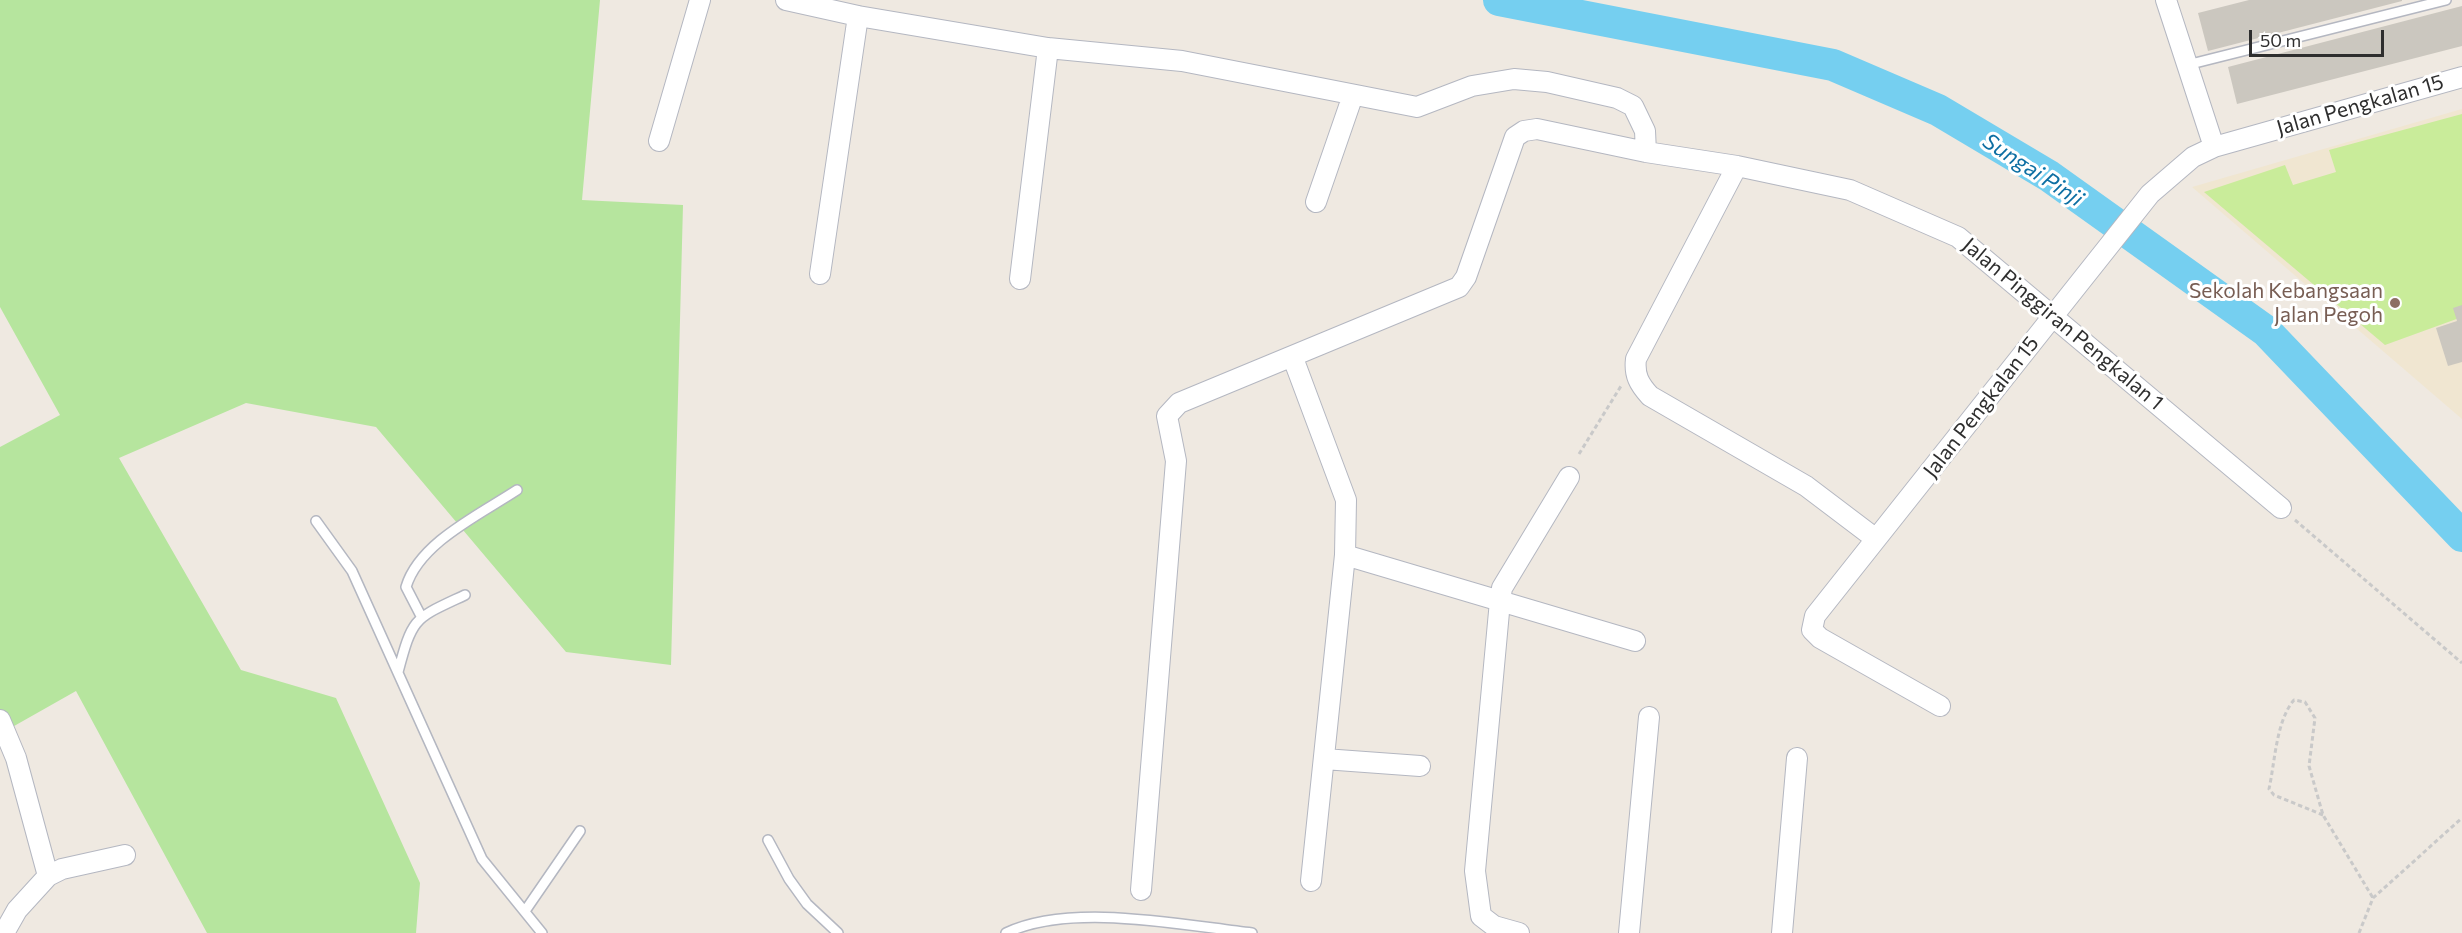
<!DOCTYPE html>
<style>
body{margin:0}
#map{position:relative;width:2462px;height:933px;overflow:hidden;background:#efe9e1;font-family:Commissioner,sans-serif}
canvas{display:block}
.scale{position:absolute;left:2249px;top:30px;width:135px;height:27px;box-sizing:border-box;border:3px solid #2e2e2e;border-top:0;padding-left:8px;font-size:18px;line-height:21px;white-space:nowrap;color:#2e2e2e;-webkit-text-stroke:4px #fff;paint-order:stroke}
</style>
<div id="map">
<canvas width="2462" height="933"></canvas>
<div class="scale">50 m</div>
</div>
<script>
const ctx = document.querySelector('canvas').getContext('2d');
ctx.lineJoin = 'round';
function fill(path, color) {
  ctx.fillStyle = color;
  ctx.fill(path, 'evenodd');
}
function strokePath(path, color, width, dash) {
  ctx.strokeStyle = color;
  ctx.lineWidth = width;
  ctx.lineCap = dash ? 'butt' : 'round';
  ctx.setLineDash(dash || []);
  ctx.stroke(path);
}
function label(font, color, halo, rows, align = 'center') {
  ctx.font = font + ' Commissioner,sans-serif';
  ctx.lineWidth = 6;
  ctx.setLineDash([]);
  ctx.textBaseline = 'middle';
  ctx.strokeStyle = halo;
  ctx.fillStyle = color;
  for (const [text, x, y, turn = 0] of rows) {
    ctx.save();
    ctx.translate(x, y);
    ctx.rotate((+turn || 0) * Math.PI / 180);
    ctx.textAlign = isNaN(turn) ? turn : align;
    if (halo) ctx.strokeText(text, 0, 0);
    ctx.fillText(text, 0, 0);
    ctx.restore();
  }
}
fill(new Path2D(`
 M2462,109v310l-270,-232z`), '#f0e6d1');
fill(new Path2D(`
 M0,0h600l-18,200 101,5 -12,460 -105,-13 -190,-225 -130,-24 -127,55 122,212 95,28 84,185 -4,50h-209l-131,-242 -76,43v-287l60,-32 -60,-108z`), '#b6e59e');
fill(new Path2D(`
 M2462,114v203l-77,28 -181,-153 81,-27 8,20 43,-13 -7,-22z`), '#c9ec9a');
strokePath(new Path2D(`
 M1499,0l334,65 105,45 111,66 217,155 196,205`), '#75cff0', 32);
fill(new Path2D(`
 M2249,0h153v1l-194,50 -10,-38z
 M2462,6v40l-225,58 -9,-37z
 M2462,305v57l-14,4 -12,-38 21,-7 -4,-13z`), '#cbc7bf');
const lane = new Path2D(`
 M2187,65l259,-65
 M316,521l36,50 130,288 60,74
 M421,616l-15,-29c13,-44 73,-72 111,-97
 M398,672c15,-56 16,-53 67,-77
 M768,840l21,39 18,25 31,29
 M525,911l55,-80
 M1006,933c65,-31 175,-8 246,0`);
const street = new Path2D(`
 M786,0l72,16 190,32 134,13 235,46 55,-21 42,-7 33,3 70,16 16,8 12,25 1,21
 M2166,0l48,147
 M659,141l41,-141
 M1316,202l37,-107
 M820,274l38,-258
 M1020,279l28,-231
 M1293,358l53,142 -1,55 -34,326
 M1876,539l-70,-53 -156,-90c-11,-12 -16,-21 -14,-37l101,-193 113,24 108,47 323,271
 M1345,555l290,86
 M1940,706l-120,-68 -8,-8 3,-14 335,-422 43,-37 21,-10 248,-70
 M0,720l16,38 32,118 -31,34 -13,23
 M1324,759l96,7
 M48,876l14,-7 63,-14
 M1141,890l35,-429 -9,-45 12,-13 280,-116 7,-10 49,-140 9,-6 13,-2 109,23 91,14
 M1519,933l-25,-7 -13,-10 -6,-45 25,-270 2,-13 67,-111
 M1629,933l20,-216
 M1782,933l15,-175`);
strokePath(lane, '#b4b7c1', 12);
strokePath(street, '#b4b7c1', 22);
strokePath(new Path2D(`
 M1579,454l42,-68
 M2295,520l167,143
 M2323,815l-49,-20 -5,-6c6,-27 7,-68 25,-89l11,2 10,16 -6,48 14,49 50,83
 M2359,933l14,-35 89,-80`), '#c9c9c9', 3, [4.5, 3]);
strokePath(lane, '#fff', 9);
strokePath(street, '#fff', 20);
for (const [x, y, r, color] of [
 [2395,303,6,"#8d6e63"]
]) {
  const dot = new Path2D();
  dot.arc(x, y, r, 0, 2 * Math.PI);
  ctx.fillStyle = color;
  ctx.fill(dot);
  strokePath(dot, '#fff', 2);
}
label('21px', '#2e2e2e', '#fff', [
 ["Jalan Pengkalan 15",2360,105,-16],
 ["Jalan Pinggiran Pengkalan 1",2063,324,40],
 ["Jalan Pengkalan 15",1981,407,-52]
]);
label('21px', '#785e54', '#fff', [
 ["Sekolah Kebangsaan",2383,291],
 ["Jalan Pegoh",2383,315]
], 'right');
label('italic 22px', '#0d6fa3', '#fff', [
 ["Sungai Pinji",2033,170,33]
]);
</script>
